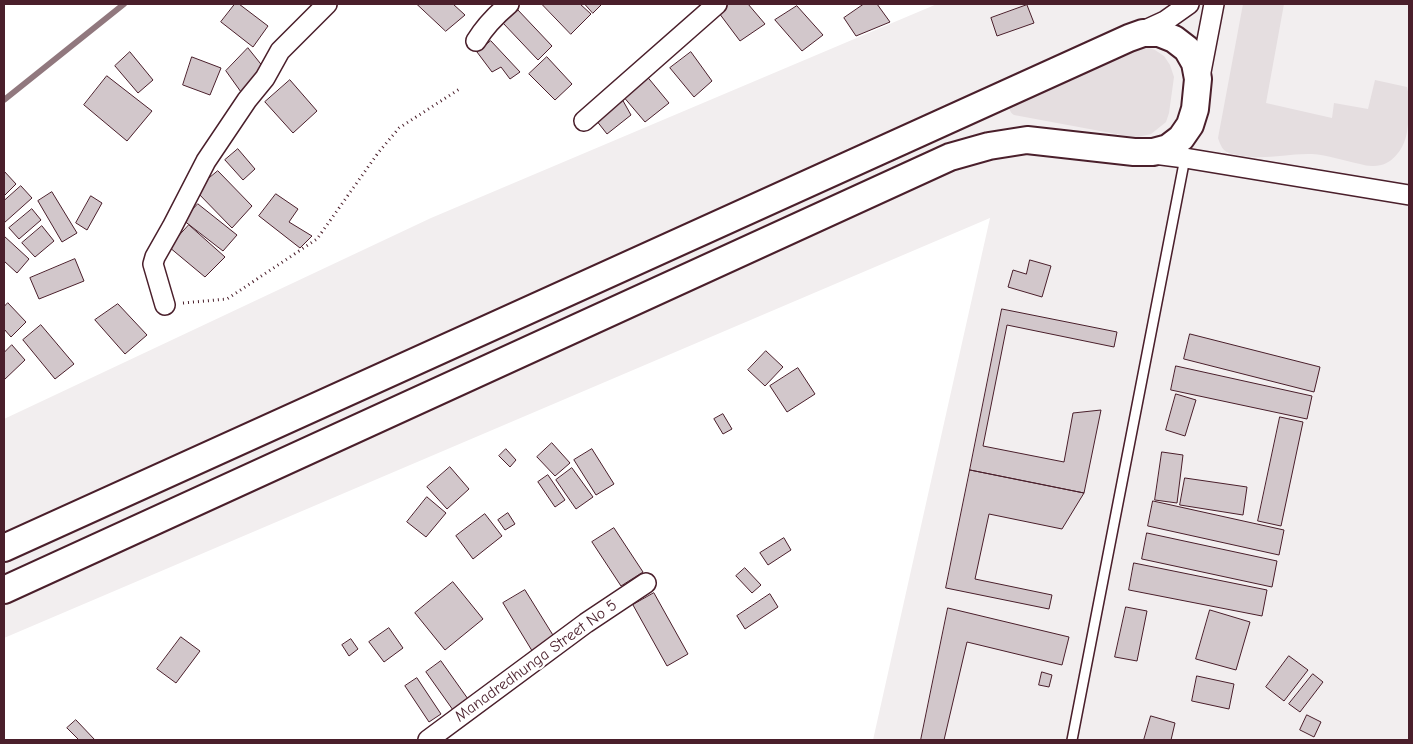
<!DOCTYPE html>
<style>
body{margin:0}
#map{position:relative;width:1413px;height:744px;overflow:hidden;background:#fff;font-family:"Comic Neue",sans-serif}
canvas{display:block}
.frame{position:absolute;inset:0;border:5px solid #4a1f2b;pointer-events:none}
</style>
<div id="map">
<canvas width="1413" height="744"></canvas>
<div class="frame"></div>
</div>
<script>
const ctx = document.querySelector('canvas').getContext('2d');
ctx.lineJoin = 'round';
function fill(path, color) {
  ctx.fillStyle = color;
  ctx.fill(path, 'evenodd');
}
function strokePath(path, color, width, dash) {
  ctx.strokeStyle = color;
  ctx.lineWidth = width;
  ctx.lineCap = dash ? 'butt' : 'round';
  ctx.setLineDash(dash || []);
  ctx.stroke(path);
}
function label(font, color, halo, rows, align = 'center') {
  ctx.font = font + ' "Comic Neue",sans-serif';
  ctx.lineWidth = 4.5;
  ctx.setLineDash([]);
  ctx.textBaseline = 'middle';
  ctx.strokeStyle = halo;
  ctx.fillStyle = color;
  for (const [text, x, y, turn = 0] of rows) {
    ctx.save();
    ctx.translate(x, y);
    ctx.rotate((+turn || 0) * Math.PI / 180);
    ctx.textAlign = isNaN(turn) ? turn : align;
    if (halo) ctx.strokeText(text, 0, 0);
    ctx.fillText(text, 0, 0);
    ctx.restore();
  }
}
fill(new Path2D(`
 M937,4h472v736h-536l117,-522 -986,420v-219l427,-201z`), '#f2eeef');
fill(new Path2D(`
 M1243,4h41l-18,99 66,15 2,-15 34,6 7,-29 32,7c4,15 2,30 0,45 -3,18 -16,35 -35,34 -4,0 -8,-1 -12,-2 -15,-3 -33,-9 -48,-10 -23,-1 -46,6 -69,2 -15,-3 -20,-2 -25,-18z
 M1146,47l9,3 9,6 6,9 4,12 -5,36 -3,9 -15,12 -13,3 -11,-1 -113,-21c-4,-3 -5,-5 -4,-10l124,-57z`), '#e5dee0');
strokePath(new Path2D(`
 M4,100l120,-96`), '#91787e', 6);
const building = new Path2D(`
 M235,4h4l29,22 -15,21 -32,-25z
 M417,4h36l12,11 -19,16z
 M542,4h38l11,10 -20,20z
 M585,4h17l-9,9z
 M722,4h26l17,20 -25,17 -24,-32z
 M864,4h13l13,18 -34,14 -12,-18z
 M1027,5l7,18 -37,13 -6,-18z
 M797,6l26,29 -21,16 -27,-31z
 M517,9l35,37 -14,14 -35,-37z
 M491,41l29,31 -10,7 -9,-12 -9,5 -15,-20z
 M248,48l16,20 -23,24 -15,-21z
 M130,52l23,28 -15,13 -23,-27z
 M691,52l21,29 -18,16 -24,-29z
 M192,57l29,11 -11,27 -27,-10z
 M547,57l25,27 -17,16 -26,-26z
 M645,74l24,29 -24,19 -23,-27z
 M107,76l45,35 -25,30 -43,-36z
 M290,80l27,31 -24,22 -28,-31z
 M622,99l9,16 -24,19 -11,-14z
 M238,149l17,20 -12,11 -18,-20z
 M4,171l12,13 -12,12z
 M218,171l34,35 -20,22 -37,-38z
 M21,186l11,12 -28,25v-22z
 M52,192l25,41 -15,9 -24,-41z
 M276,194l22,15 -9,13 23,14 -12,12 -41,-32z
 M91,196l11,7 -15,27 -11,-7z
 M198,204l39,31 -14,16 -40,-31z
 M32,209l9,11 -22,19 -10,-11z
 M189,225l36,32 -20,20 -36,-30z
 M42,226l12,15 -19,16 -13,-14z
 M4,236l25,23 -12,14 -13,-12z
 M75,259l9,22 -45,18 -9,-21z
 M1030,260l21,6 -9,31 -34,-10 5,-17 13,4z
 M8,303l18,19 -15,15 -7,-8v-22z
 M118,304l29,31 -22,19 -30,-34z
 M1002,309l115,23 -3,15 -107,-22 -24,121 81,16 9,-49 28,-3 -17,83 -114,-23z
 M41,325l33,39 -19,15 -32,-39z
 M1190,334l130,33 -6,25 -130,-33z
 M12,345l13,15 -21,20v-27z
 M766,351l17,16 -18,19 -17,-16z
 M1176,366l136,30 -5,23 -136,-29z
 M798,368l17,26 -28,18 -17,-26z
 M1176,394l20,6 -11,36 -19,-6z
 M723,414l9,15 -9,5 -9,-15z
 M1280,417l23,5 -22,104 -23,-5z
 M552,443l18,20 -15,13 -18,-19z
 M506,449l10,11 -6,7 -11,-11z
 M592,449l22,35 -18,11 -22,-35z
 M1162,452l21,3 -6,48 -22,-3z
 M450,467l19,22 -22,20 -20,-22z
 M572,468l21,29 -17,12 -20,-29z
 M970,470l114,23 -22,36 -73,-15 -14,65 77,16 -3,14 -103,-21z
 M548,475l17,25 -10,7 -17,-25z
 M1185,478l62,9 -4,28 -63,-10z
 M427,497l19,16 -20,24 -19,-15z
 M1153,501l131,29 -5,25 -131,-29z
 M508,513l7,11 -10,6 -7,-10z
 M485,514l17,22 -29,23 -17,-23z
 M614,528l29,44 -22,14 -29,-44z
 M1147,533l130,28 -5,26 -130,-28z
 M784,538l7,12 -23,15 -8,-12z
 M1134,563l133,27 -5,26 -133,-26z
 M745,568l16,17 -9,8 -16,-17z
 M453,582l30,37 -38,31 -30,-37z
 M525,590l31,50 -22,14 -31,-51z
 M654,593l34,61 -21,12 -34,-61z
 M770,594l8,13 -33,22 -8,-13z
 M1126,607l21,4 -10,50 -22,-4z
 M948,608l121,29 -7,28 -95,-23 -23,98h-23z
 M1210,610l40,12 -14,48 -40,-11z
 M389,628l14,20 -19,14 -15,-20z
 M181,637l19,14 -24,32 -19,-14z
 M351,639l7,10 -9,7 -7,-11z
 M1289,656l19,14 -24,31 -18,-14z
 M441,661l27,38 -15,11 -27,-38z
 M1042,672l10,3 -3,12 -10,-2z
 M1313,674l10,8 -23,30 -11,-8z
 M1197,676l37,8 -5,25 -37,-8z
 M417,678l24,36 -12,8 -24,-36z
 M1307,715l14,7 -7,15 -14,-7z
 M1151,716l24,7 -4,17h-27z
 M76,720l19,20h-16l-12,-12z`);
fill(building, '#d2c7cb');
strokePath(building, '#4a1f2b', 1);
const lane = new Path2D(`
 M1072,740l113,-582`);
const street = new Path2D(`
 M1141,32l24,-11 24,-17
 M476,41c9,-15 20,-26 33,-37
 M1200,77l14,-73
 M584,121l133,-117
 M1154,154l31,4 224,37
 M165,305l-12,-41 2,-7 17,-30 34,-66 41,-61 18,-22 15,-27 47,-47
 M428,740l158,-117 60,-40`);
const secondary = new Path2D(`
 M4,548l1125,-510 14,-5h16l15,6 13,10 8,14 3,16 -3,30 -5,16 -9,13 -13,10 -15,4h-19l-107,-12 -38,6 -39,11 -946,433`);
strokePath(lane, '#4a1f2b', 12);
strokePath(street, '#4a1f2b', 22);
strokePath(secondary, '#4a1f2b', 30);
strokePath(new Path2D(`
 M183,303l44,-4 90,-60 61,-86 21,-25 62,-40`), '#4a1f2b', 3, [1, 4]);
strokePath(lane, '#fff', 9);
strokePath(street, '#fff', 19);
strokePath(secondary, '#fff', 26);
label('16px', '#4a1f2b', '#fff', [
 ["Manadredhunga Street No 5",536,661,-36]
]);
</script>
